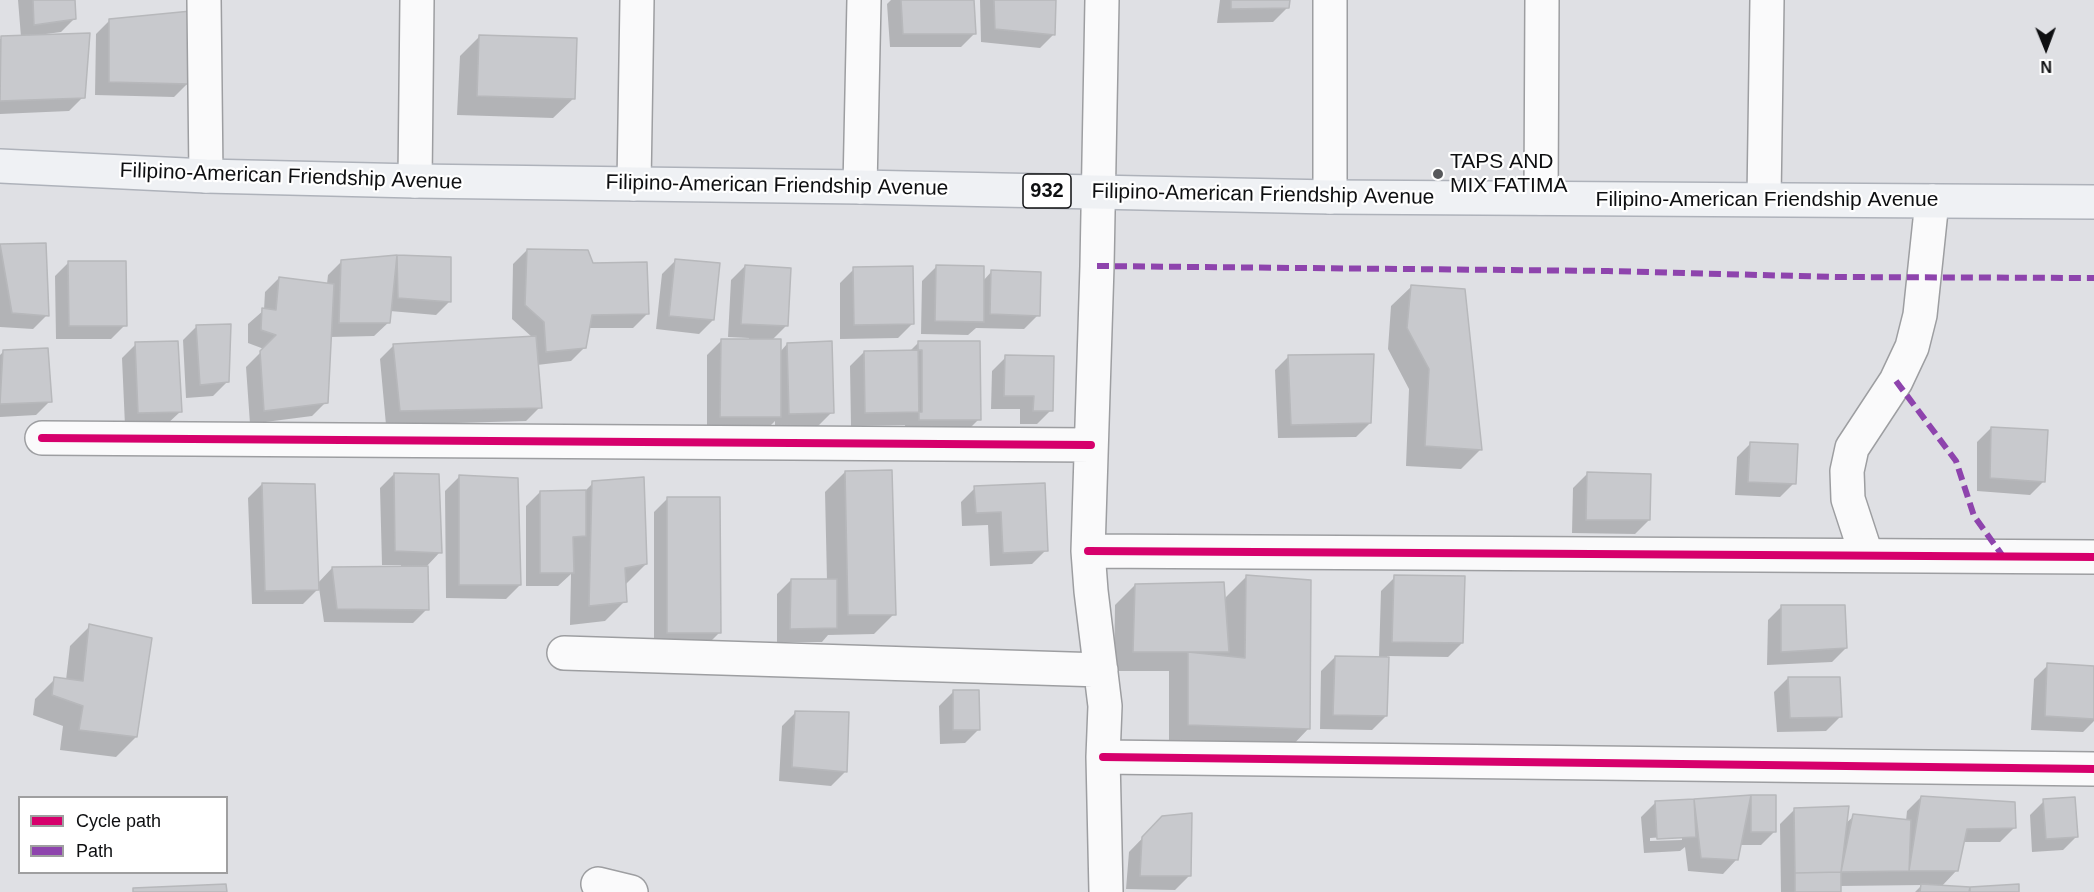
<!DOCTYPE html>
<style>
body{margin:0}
#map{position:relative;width:2094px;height:892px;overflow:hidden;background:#dfe0e4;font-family:Arial,sans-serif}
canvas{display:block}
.legend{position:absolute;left:18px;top:796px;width:210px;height:78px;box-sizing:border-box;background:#fff;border:2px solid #9f9fa0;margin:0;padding:8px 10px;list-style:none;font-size:18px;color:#0e0f11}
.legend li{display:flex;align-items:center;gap:12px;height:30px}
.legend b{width:30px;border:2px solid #9f9fa0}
.north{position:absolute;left:2016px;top:18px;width:60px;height:60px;-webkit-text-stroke:4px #fff;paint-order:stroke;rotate:179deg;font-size:16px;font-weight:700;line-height:24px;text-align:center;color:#0e0f11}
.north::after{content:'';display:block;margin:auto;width:21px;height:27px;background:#0e0f11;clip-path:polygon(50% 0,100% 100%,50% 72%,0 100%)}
</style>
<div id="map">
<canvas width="2094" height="892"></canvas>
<ul class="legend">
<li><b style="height:8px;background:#d6006c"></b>Cycle path</li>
<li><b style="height:8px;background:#8e44ad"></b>Path</li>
</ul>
<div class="north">N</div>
</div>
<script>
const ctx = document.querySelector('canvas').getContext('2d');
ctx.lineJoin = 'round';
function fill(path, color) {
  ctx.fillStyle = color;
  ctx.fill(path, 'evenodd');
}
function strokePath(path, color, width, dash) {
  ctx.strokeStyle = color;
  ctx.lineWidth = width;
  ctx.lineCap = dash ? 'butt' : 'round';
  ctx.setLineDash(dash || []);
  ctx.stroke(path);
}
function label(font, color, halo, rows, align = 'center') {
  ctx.font = font + ' Arial,sans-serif';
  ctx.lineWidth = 4.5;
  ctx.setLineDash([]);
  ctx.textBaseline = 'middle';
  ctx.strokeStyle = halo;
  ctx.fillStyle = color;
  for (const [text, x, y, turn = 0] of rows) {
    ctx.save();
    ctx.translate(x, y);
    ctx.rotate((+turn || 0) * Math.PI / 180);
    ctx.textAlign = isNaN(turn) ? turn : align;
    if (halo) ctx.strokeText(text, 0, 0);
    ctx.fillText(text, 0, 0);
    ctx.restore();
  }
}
fill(new Path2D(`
 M18,0h56l1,18 -14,14 -15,2 37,63 -14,14 -69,3v-75l21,-2z
 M891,0h82l2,33 -14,14h-71l-3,-43z
 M980,0h74v34l-14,14 -59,-6z
 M1220,0h68l-1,8 -14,14 -56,1z
 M110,20l78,63 -14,14 -79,-2 1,-61z
 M480,36l94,62 -21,20 -96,-3 3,-59z
 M0,245h45l2,70 -14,14 -33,-2z
 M527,250l120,64 -14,14h-45l-3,19 -14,14 -34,4 3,42 -14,14 -140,4 -6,-66 14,-14 138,-8 -20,-18 1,-55z
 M397,256l52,2 1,43 -14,14 -46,-4 -1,11 -15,14 -44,1 -4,65 -14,14 -62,8 -4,-57 18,-18 -16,-6v-19l16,-14 1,-18 14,-14 48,6 1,-9 14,-14z
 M676,260l37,60 -14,14 -43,-5 6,-55z
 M69,262l56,63 -14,14h-55l-1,-63z
 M745,266l42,59 -16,16 9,11 7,-8 45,68 -14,14 -43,2v-7l-10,10h-58v-76l14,-14h28v-3l-21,-1 3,-57z
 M936,267l47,14 9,-10 46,44 -14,14 -48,-1 -8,7 -47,-1 1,-53z
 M854,269l58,55 -14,14 -58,1v-56z
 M1412,286l69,163 -20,20 -55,-3 3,-77 -21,-40 3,-43z
 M197,326l30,56 -14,14 -27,2 -3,-58z
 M918,343l61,76 -14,14 -59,1 -1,-9 -54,1 -1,-60 14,-14 46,-1z
 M136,344l44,68 -14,13 -41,1 -3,-68z
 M3,352l47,49 -14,14 -36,2v-62z
 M1289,356l81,67 -14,14 -78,1 -3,-68z
 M1006,357l45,53 -14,14h-17v-15h-29l1,-38z
 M1991,428l53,53 -14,14 -53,-4v-49z
 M1751,443l43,40 -14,14 -45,-2 2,-38z
 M845,472l49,142 -20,20 -46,1 -6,7h-45v-48l14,-14 36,1 -2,-89z
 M394,474l46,78 -13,14v43l-14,14 -89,-1 -5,-34 -16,16h-51l-4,-106 14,-14 55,100 15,-16h69v-3h-19l-2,-77z
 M1587,474l62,46 -14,14 -63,-1 1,-45z
 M459,477l61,108 -14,14 -60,-1 -1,-107z
 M593,483l53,81 -20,20 -1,17 -20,20 -35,4 1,-51 -13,12h-32v-80l14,-14h44z
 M975,488l71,62 -14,14 -42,2 -2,-41 -26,1 -1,-24z
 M668,498l51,135 -14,14 -51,-1v-134z
 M1246,577l63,151 -20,21 -120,-5v-73h-55l1,-66 20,-20 91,21v-9z
 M1395,577l67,66 -14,14 -61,-1 -1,60 -14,14 -52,-1 1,-58 14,-14 44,1 2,-67z
 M1782,606l64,42 -14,14 -65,3 1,-45z
 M90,626l46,111 -20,20 -56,-7 3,-24 -30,-11 2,-16 20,-20 11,1 4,-34z
 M2048,665l46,2v54l-11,11 -52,-2 3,-51z
 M1788,678l52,39 -14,14 -49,1 -3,-40z
 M953,692l26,37 -14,14 -25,1 -1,-38z
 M796,712l49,60 -14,14 -52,-5 3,-55z
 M1775,796v35l-14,14h-21l-3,14 -14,15 -35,-3 -3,-24 -5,4 -36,2 -3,-36 14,-14zM1682,836v4l-32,1v-3z
 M1921,797l93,31 -14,14h-37l-6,28 -16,17 29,2 48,-4v7h-103l7,-7 -82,1v6h-59l-1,-68 14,-14 51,14 9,-8 52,5 1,-10z
 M2044,801l33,35 -14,14 -31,2 -2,-37z
 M1163,817l26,59 -14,14 -49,-1 3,-37z`), '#0003');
const building = new Path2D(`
 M33,0h42l1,19 -42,6z
 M901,0h73l2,34h-73z
 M994,0h62l-1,35 -60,-6z
 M1231,0h59l-1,8 -58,1z
 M191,11l-2,73 -80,-2v-63z
 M90,33l-5,65 -85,3 1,-65z
 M479,35l98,3 -2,61 -98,-3z
 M46,243l3,73 -37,-3 -12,-69z
 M527,249l61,1 5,13 54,-1 2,52 -57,1 -6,33 -40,4 -2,-30 -19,-17z
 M397,255l54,2v45l-53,-4z
 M397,255l-7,68h-51l2,-63z
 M675,259l45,4 -6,57 -45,-4z
 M68,261h58l1,65h-58z
 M745,265l46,3 -3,58 -47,-2z
 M936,265l48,1v56l-49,-1z
 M913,266l1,58 -60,1 -1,-58z
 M991,270l50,2 -1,44 -50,-2z
 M279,277l55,7 -6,119 -64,8 -4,-60 16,-16 -15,-5 1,-22 14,2z
 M1411,285l54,4 17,161 -57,-4 4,-77 -22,-41z
 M231,324l-2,58 -29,3 -4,-60z
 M536,336l6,72 -142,3 -7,-67z
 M721,339h60v78h-61z
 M178,341l4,71 -44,1 -3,-71z
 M832,341l2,72 -45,1 -2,-71z
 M918,341h62l1,79h-62z
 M48,348l4,54 -52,2 3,-54z
 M922,350v62l-57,1 -1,-62z
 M1374,354l-3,69 -80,2 -3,-70z
 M1005,355l49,1 -1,55h-20l1,-15h-30z
 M1991,427l57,3 -3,52 -55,-4z
 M1750,442l48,2 -2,40 -48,-2z
 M892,470l4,145h-48l-3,-144z
 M1587,472l64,2 -1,46h-64z
 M394,473l45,1 3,79 -47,-2z
 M459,475l59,3 3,107h-62z
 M644,477l3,87 -22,4 2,34 -38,4 3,-125z
 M262,483l53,1 4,106 -54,1z
 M1045,483l3,68 -45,2 -2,-41 -25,1 -2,-27z
 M586,490v46l-13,1 1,36h-34v-82z
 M667,497h53l1,136h-54z
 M428,566l1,44 -92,-1 -5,-42z
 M1246,575l65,5 -1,149 -122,-4v-73l57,6z
 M1394,575l71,1 -2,67 -71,-1z
 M791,579h46v49l-47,1z
 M1224,582l5,70h-96l2,-68z
 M1781,605h64l2,43 -66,4z
 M89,624l63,14 -15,99 -58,-7 4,-24 -31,-11 2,-18 29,4z
 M1335,656l54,1 -2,59 -54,-1z
 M2047,663l47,3v53l-49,-3z
 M1788,677h52l2,40 -52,1z
 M953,690h26l1,40h-27z
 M795,711l54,1 -2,60 -55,-5z
 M1751,795h25v37h-25z
 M1751,795l-13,65 -37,-2 -7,-59z
 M1921,796l94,6 1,26 -49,1 -9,42h-49z
 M2075,797l3,40 -32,2 -3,-40z
 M1694,799l2,38 -39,2 -2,-38z
 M1849,806l-8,66 -46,1 -1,-65z
 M1192,813l-1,63h-51l2,-39 20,-21z
 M1853,814l58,6 -2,51 -68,1z
 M1841,872v20h-46v-19z
 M226,884l1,8h-94v-4z
 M1921,884l49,3 -1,5h-49z
 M2019,884v8h-49v-5z`);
fill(building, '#c8c9cd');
strokePath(building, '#b7b8bb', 1.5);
const minor = new Path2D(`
 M204,0l2,176
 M1102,0l-5,266 -9,285 3,40 14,115 -2,51 3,135
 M415,181l2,-181
 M634,184l3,-184
 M860,187l4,-187
 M1330,197v-197
 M1541,198l1,-198
 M1764,199l3,-199
 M42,438l1049,7
 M1088,551l1006,6
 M1866,554l-18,-55 -1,-28 5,-23 44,-67 16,-34 8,-32 12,-114
 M564,653l537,17
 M1103,757l991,12
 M598,884l33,8`);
const major = new Path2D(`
 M0,166l206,10 209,5 445,6 470,10 764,5`);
strokePath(minor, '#9d9ea1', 36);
strokePath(major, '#aeb2ba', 36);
strokePath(minor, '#fafafb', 33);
strokePath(major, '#eff1f4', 33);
strokePath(new Path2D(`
 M1097,266l511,5 228,6 258,1
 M1896,381l60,80 18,55 28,39`), '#8e44ad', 6, [12, 6]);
strokePath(new Path2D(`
 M42,438l1049,7
 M1088,551l1006,6
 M1103,757l991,12`), '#d6006c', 8);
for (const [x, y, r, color] of [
 [1438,174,6,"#57585b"]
]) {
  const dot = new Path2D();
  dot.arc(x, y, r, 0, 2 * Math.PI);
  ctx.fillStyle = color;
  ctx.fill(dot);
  strokePath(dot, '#fff', 2);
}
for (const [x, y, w] of [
 [1047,191,48]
]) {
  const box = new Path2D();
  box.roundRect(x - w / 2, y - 17, w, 34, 4.5);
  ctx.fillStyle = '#fff';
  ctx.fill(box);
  strokePath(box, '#0e0f11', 1.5);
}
label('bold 20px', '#0e0f11', null, [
 ["932",1047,191]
]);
label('21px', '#0e0f11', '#fff', [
 ["TAPS AND",1450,162],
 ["MIX FATIMA",1450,186]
], 'left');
label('21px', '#0e0f11', '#fff', [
 ["Filipino-American Friendship Avenue",291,177,2],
 ["Filipino-American Friendship Avenue",777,186,1],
 ["Filipino-American Friendship Avenue",1263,195,1],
 ["Filipino-American Friendship Avenue",1767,200]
]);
</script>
